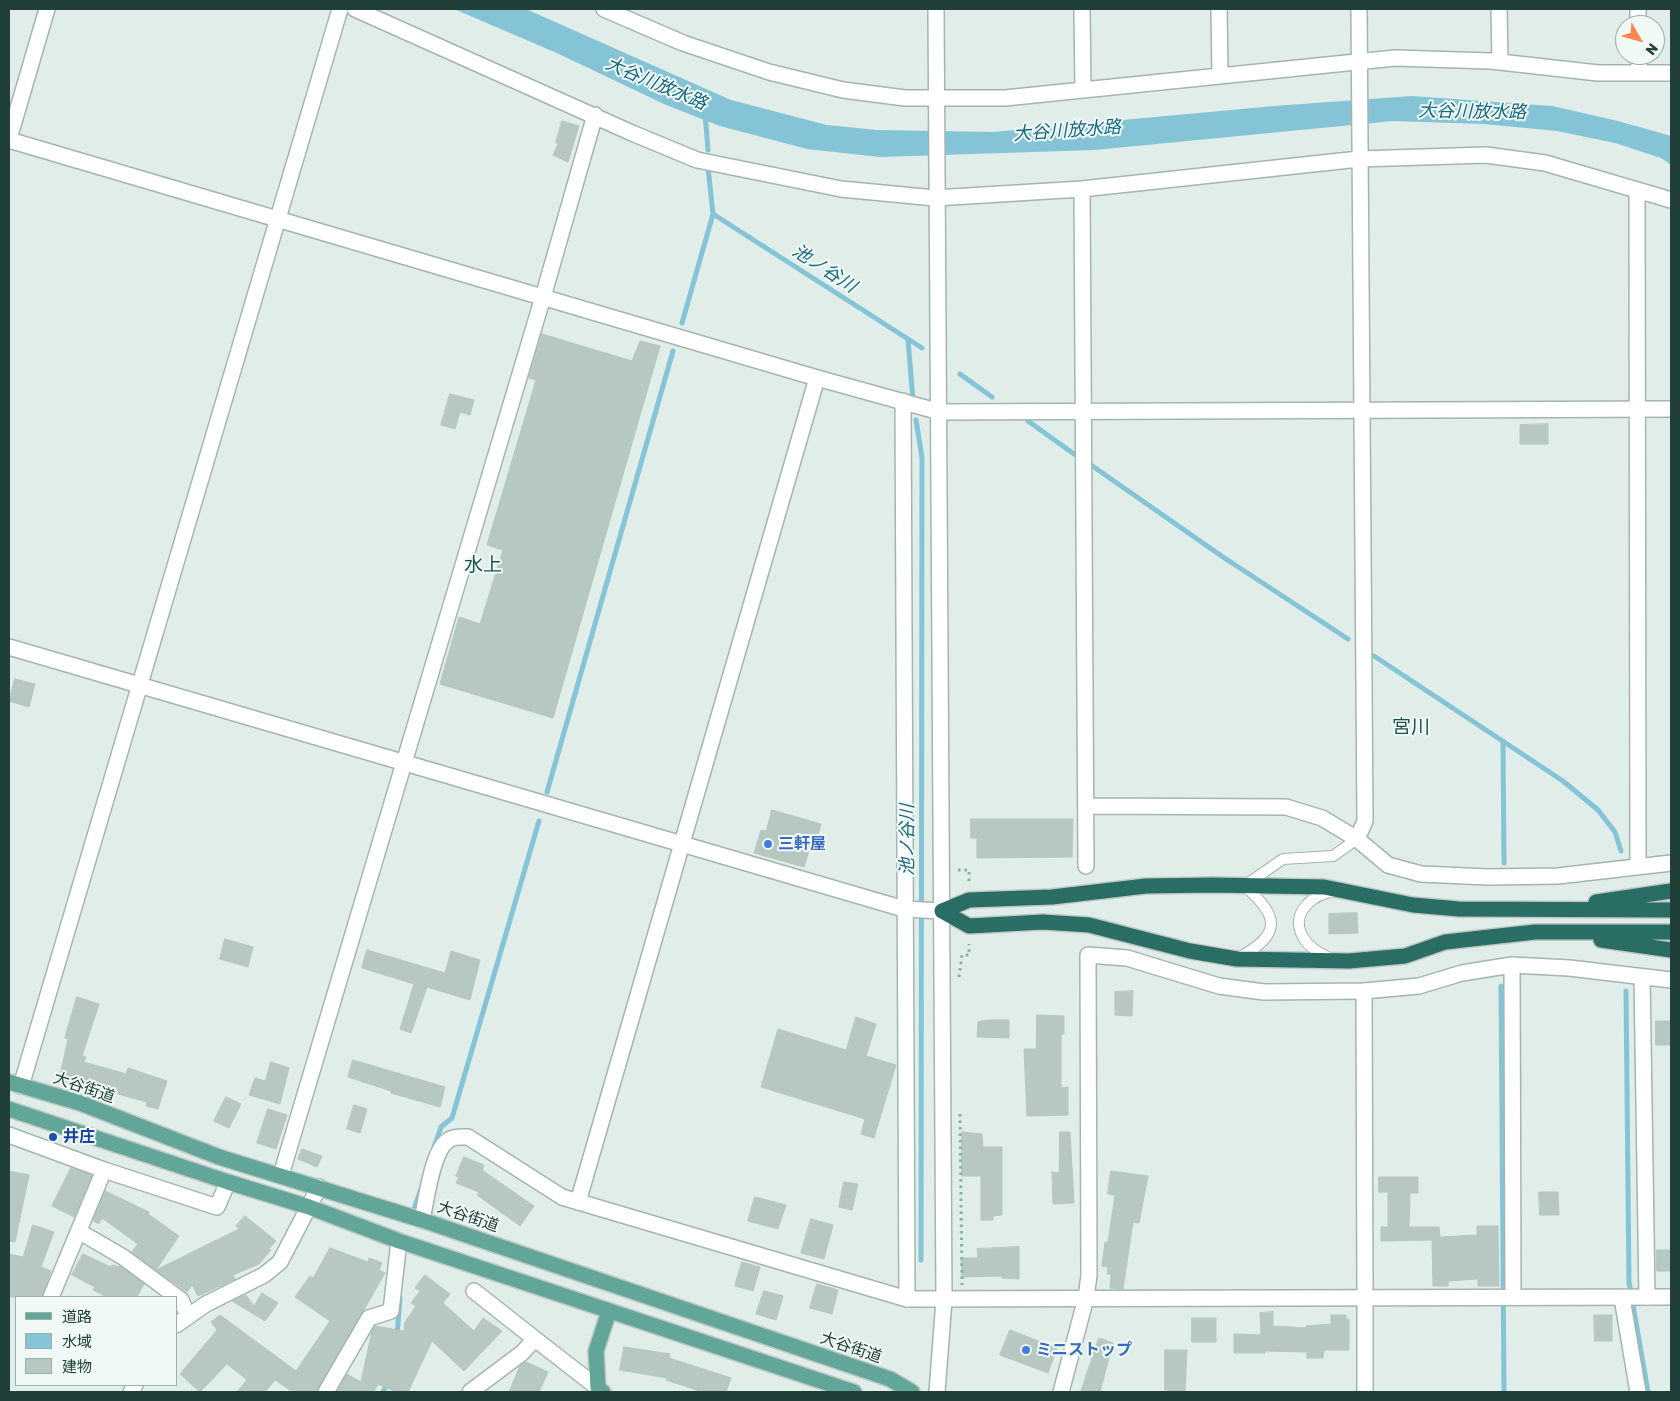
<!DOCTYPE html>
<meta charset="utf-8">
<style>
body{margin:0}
#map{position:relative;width:1680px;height:1401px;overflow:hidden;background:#e1ede8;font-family:Rubik,"Noto Sans JP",sans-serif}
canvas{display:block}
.frame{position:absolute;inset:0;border:10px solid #203f38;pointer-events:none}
.legend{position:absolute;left:15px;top:1296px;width:162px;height:90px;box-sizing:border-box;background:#f1f9f6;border:1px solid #9dafaa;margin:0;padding:6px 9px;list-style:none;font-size:15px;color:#203f38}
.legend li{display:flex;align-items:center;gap:10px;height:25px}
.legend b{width:25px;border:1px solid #9dafaa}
.north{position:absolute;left:1615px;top:15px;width:50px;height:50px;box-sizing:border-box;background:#f1f9f6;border:1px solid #9dafaa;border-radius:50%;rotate:128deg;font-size:14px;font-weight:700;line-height:20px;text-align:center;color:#203f38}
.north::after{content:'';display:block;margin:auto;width:18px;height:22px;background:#fd854e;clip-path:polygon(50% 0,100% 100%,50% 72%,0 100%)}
</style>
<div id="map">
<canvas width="1680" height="1401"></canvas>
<div class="frame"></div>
<ul class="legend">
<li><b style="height:6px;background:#61a699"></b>道路</li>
<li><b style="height:14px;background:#84c4d6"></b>水域</li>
<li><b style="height:14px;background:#b6c8c1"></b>建物</li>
</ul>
<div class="north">N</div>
</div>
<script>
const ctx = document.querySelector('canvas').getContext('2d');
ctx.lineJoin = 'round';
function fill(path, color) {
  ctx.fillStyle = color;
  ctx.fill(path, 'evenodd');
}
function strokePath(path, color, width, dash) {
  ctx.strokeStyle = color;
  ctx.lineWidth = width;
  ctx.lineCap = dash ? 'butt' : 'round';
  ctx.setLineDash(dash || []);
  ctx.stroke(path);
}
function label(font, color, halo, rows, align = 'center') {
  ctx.font = font + ' Rubik,"Noto Sans JP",sans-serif';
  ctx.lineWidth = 4;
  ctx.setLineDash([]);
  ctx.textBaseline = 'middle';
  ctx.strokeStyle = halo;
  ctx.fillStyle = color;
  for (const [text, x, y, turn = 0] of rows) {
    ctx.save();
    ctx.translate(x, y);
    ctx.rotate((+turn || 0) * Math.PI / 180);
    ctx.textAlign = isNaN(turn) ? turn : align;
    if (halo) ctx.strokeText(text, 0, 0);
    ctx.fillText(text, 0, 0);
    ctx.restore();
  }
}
fill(new Path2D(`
 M454,9h72l205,91 96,25 50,5 116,2 281,-26 138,-10 140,10 66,15 53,15v29l-10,-7 -46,-15 -58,-12 -73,-7 -91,-3 -298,29 -215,7 -73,-8 -87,-23 -54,-21 -107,-51z`), '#84c4d6');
strokePath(new Path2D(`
 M705,113l3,37
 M713,214l209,134
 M682,323l31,-109 -5,-47
 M908,339l5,62
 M960,374l32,23
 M916,420l6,38 -1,802
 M1028,421l46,33
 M1091,465l132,92 125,82
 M1374,656l189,125 35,29 17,22 6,19
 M1503,741l1,122
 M547,792l126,-441
 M1501,986l3,406
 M1626,991l3,291 19,110
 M434,1147l7,-20 11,-9 87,-297
 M413,1212l8,-23
 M397,1336l3,-38
 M383,1392l6,-11`), '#84c4d6', 5);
const building = new Path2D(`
 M562,121l17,5 -11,36 -15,-7 5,-11 -2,-1z
 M542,334l90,27 8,-20 20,5 -107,372 -113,-34 19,-67 21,7 23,-74 -16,-5 49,-165 -7,-2z
 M450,394l24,6 -4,15 -10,-3 -5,17 -14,-4z
 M1548,424v20h-28v-19z
 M15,679l20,5 -6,23 -20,-6z
 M772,810l49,14 -5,18 -4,-1 -8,26 -50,-14 7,-23 5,1z
 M971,819h102l-1,38 -95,1v-20h-6z
 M1357,913l1,20 -29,1v-20z
 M225,939l28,8 -5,20 -28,-8z
 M367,950l78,23 6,-22 29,9 -10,40 -43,-13 -16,46 -11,-4 14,-45 -52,-16z
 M1133,991l-1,25 -17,-1v-23z
 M77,997l22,7 -17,52 4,1 -2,5 42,12 2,-6 39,13 -9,28 -12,-3 1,-4 -54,-15 -1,2 -33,-9 9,-41 -3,-1z
 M1037,1015l27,1v18h-3v54l7,-1v28l-41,1 -3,-67h12z
 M856,1017l20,7 -10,32 30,9 -22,73 -13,-4 4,-15 -104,-32 17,-58 68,21z
 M989,1020h20v18l-32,-1 1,-15z
 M1656,1021h15v24h-15z
 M353,1060l92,27 -5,20 -49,-14v-2l-43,-14z
 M271,1062l18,6 -9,36 -31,-9 6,-17 10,3z
 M226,1097l15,7 -12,24 -15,-7z
 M354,1105l13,4 -7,24 -13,-4z
 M268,1109l19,6 -11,34 -19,-6z
 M962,1132l20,2 1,13h19v68l-9,1v4h-12v-44h-19z
 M1060,1132h10l4,71 -21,1 -1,-32 7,1z
 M302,1149l20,7 -5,11 -19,-8z
 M464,1157l20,8 -2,5 52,36 -14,20 -43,-31 2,-3 -23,-9 3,-6 -3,-1z
 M71,1168l21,7 -18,42 -22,-11z
 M9,1171l20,4 -14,67 -6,-1z
 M1111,1171l37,5 -9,47 -6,-1 -10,67 -13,-1 1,-14h-4l1,-7 -6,-1 3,-24h3l7,-47 -7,-1z
 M1379,1177h39v16h-8l-1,34h30l1,10 37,-2v-9h21l1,60h-21v-7l-30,2v5h-15l-1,-46 -51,1v-14h7v-35h-9z
 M844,1182l14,2 -6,26 -13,-3z
 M105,1191l44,21 -1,2 31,22 -23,34 -24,-18 6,-8 -36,-26 -3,6 -6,-3z
 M1539,1192h19l1,23h-19z
 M755,1197l31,8 -8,24 -30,-8z
 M245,1216l31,25 -7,8 2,1 -12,14 -26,11 2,4 -37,17 -6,-11 -5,7 -31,-22 83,-41 -3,-3z
 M811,1219l22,6 -9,34 -23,-6z
 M33,1225l21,7 -13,35 10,4 -9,26h-33v-43l14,3z
 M1019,1247v32l-17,-1v-2l-40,1 -1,-19h17l-1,-9z
 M330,1248l38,14 1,-4 13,5 -3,7 6,3 -68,119h-24l-18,-12 -10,12h-28l10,-12 -20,-16 -27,28 -20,-18 37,-44 -6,-8 9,-7 76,56 34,-50 -35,-24 15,-21 3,2z
 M1657,1250h14v21h-14z
 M83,1254l28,13 1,-2 9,2 23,17 -7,13h-30l-14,-7 2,-3 -23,-12z
 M742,1262l18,5 -7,24 -18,-5z
 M425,1275l25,19 -7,9 31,28 9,-13 19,13 -38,40 -32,-30 -24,51h-12l-18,-8 -4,7 2,1h-39l10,-18 14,8 11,-51 3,-5 29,5 1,-9 11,-16 -5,-3 9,-12 -5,-3z
 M817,1284l21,6 -6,24 -22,-6z
 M764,1291l19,5 -7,24 -20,-6z
 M262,1293l16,10 -13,18 -33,-20 14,-6 8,11z
 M1273,1312v14l33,2v-2l25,-2v-9h15v4h3v31h-25l-1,8h-16v-6l-42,-1v2h-31v-19l27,1 -1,-22z
 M1594,1315h18v26h-17z
 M1192,1318h24v24h-24z
 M1010,1330l47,18 -9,25 -48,-18z
 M1099,1338l14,5 -13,49h-19z
 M624,1347l46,7 -1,4 62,20 -5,14h-23l-37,-12 1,-2 -47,-8z
 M1165,1350h22l-2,42h-16v-2h-4z
 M526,1362l22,10 -9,20h-30l11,-26z`);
fill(building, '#b6c8c1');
strokePath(building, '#b2c7c0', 1);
const service = new Path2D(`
 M1238,958c43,-23 43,-41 6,-72l39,-27 50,-3 24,-17
 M1331,959c-11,-6 -22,-11 -28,-22 -14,-24 10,-43 32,-46`);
const minor = new Path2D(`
 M355,9l277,124 65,27 144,29 94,9 147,-9 277,-30 127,-4 59,8 126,37
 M604,9l79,34 86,29 74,18 62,8h100l390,-40 96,3 107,12h73
 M1082,9l1,80
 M1219,9l1,66
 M1499,9l1,52
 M1638,9v16
 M1639,55v17
 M9,139l38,-130
 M1082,189l4,677
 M1637,190l1,677
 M903,401l4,898
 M1086,806l200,1 36,11 35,21 31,26 33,9 68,3 69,-1 113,-13
 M1357,839l8,-18 -6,-812
 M1512,965l1,332
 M1642,977l5,320
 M9,1135l95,35 113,37 11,-25
 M281,1175l262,-878 52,-182
 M578,1202l239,-824
 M80,1232l43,25 58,43 7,16
 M474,1291l61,48
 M51,1297l53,-127
 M1365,1298v94
 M1622,1298l16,94
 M176,1325l30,-21 58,-29 16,-13 39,-75
 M131,1392l4,-7
 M326,1392l43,-74 22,-7 8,-70
 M470,1392l52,-39 13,-14 63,49
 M1061,1392l25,-94 3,-23 -1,-320 39,3 92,28 45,6 100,-1 55,-5 43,-13 50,-8 57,3 102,12`);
const tertiary = new Path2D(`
 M936,9l8,1291 -7,92
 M9,140l808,238 123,34 731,-3
 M9,647l895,262 38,2
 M1364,991l1,307
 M21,1086l319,-1077
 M422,1220c4,-19 10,-66 24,-78 7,-6 13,-5 22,-5l94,60 345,102 764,-2`);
const primary = new Path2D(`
 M9,1082l71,21 139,54 203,63 468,159 22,13
 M9,1109l219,73 81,25 90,34 455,151
 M603,1392l-5,-4 -2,-37 13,-40`);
const motorway = new Path2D(`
 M1596,902l75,-11
 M942,911l27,15 74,-4 46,3 101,26 47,8 112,2 56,-5 40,-14 90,-10h136
 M942,911l27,-11 83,-3 94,-11 67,-1 111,2 89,18 46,4 212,1
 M1601,940l70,10`);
strokePath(service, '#a3b5b0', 12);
strokePath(minor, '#a3b5b0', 18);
strokePath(tertiary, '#a3b5b0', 18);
strokePath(primary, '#c1c9c7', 18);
strokePath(motorway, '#c1c9c7', 18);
strokePath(new Path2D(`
 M958,870h11v14
 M959,977l3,-22h7v-11
 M960,1114l2,171`), '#7eb3a6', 3, [2.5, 4]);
strokePath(service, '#fff', 10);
strokePath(minor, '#fff', 15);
strokePath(tertiary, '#fff', 15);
strokePath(primary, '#61a699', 15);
strokePath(motorway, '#296d64', 15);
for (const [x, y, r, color] of [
 [768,844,5,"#3f7fe0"],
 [53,1137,5,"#1a4fb4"],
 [1026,1350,5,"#3f7fe0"]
]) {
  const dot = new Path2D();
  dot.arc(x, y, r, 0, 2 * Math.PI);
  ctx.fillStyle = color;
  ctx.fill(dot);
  strokePath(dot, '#f1f9f6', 2);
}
label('bold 16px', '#366cbe', '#f1f9f6', [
 ["三軒屋",778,844],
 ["ミニストップ",1036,1350]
], 'left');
label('16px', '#203f38', '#f1f9f6', [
 ["大谷街道",84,1088,19],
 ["大谷街道",468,1217,19],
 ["大谷街道",851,1348,19]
]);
label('bold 16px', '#164399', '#f1f9f6', [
 ["井庄",63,1137]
], 'left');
label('italic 18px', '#15667f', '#f1f9f6', [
 ["大谷川放水路",656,84,23],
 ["大谷川放水路",1472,112,1],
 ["大谷川放水路",1067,131,-4],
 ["池ノ谷川",824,269,33],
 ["池ノ谷川",908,840,-90]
]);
label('19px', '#1a5249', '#f1f9f6', [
 ["水上",483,566],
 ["宮川",1411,728]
]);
</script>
